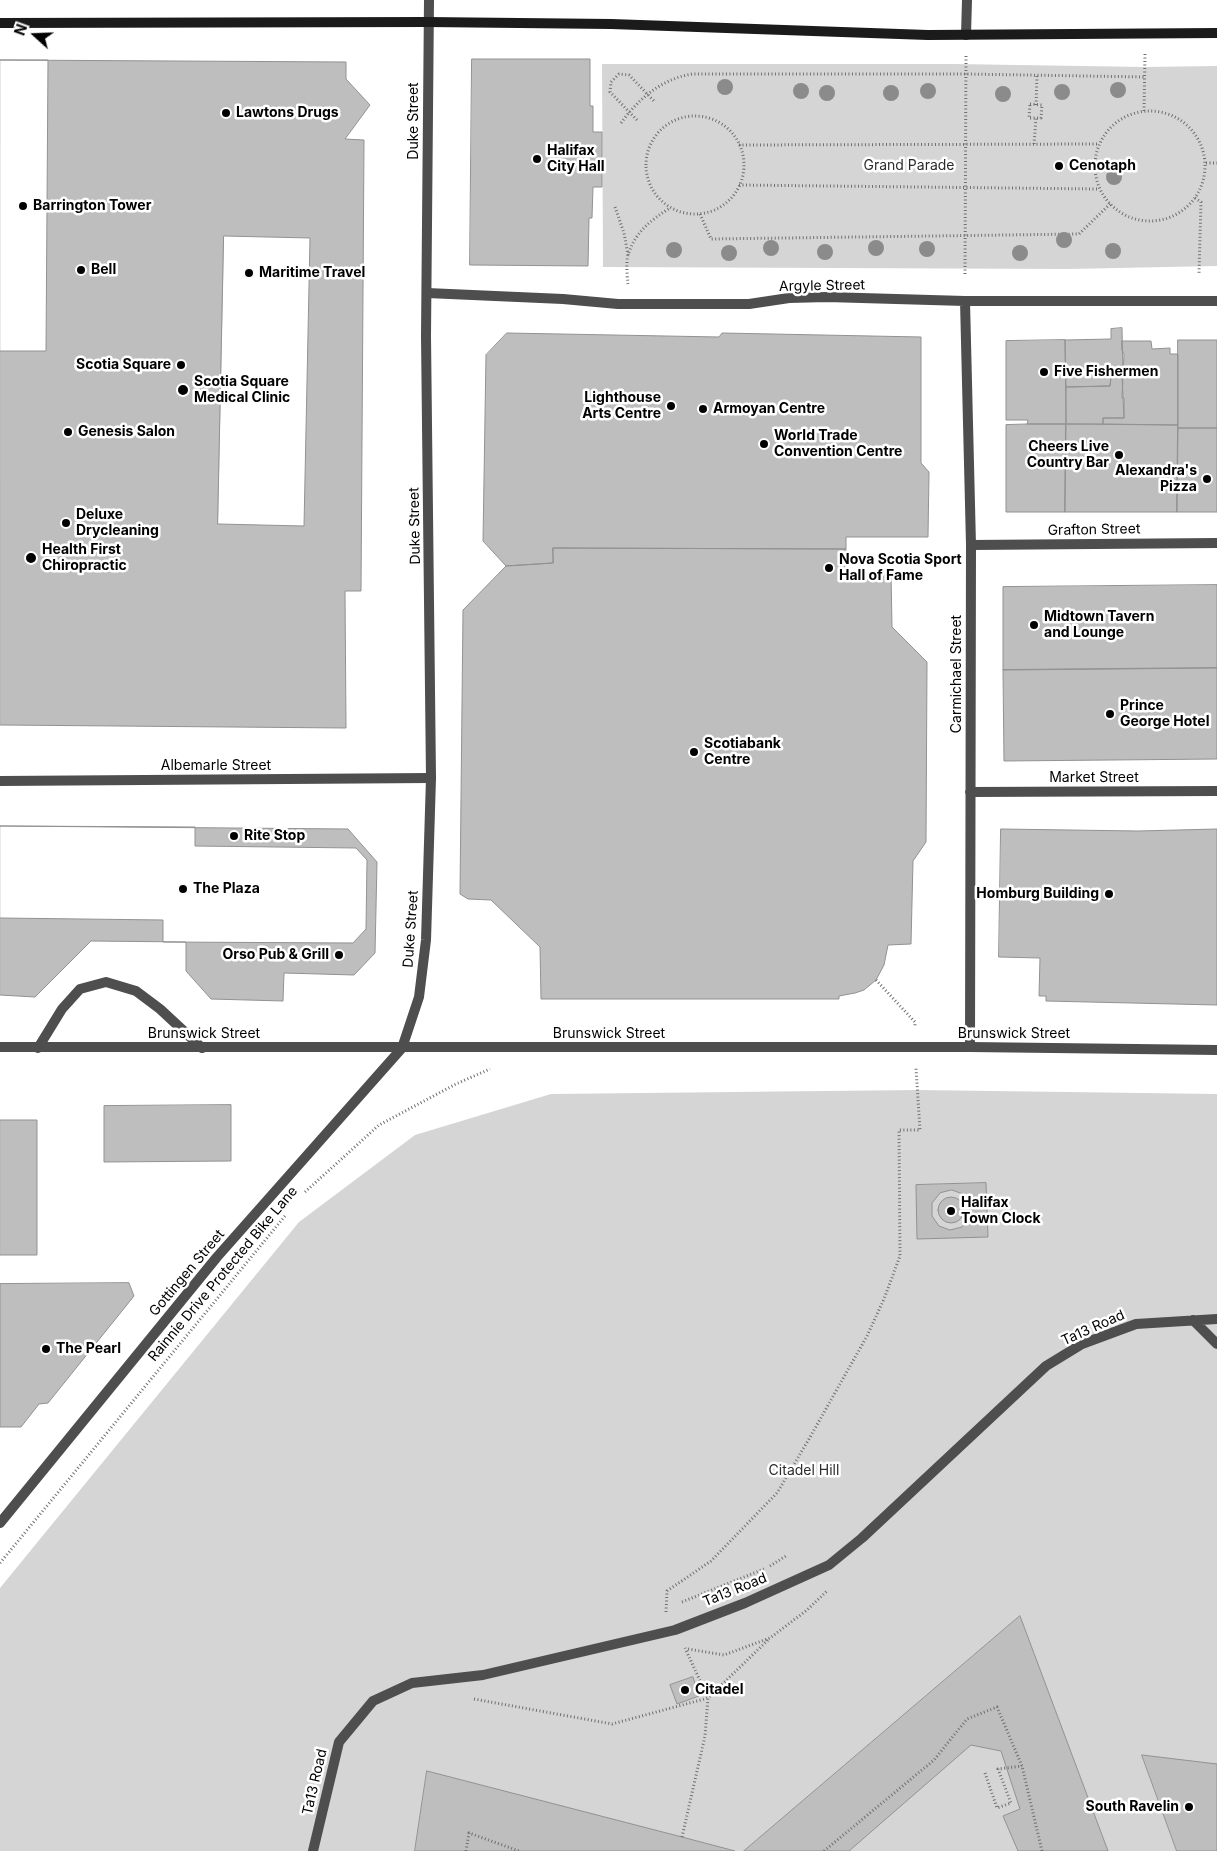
<!DOCTYPE html>
<style>
body{margin:0}
#map{position:relative;width:1217px;height:1851px;overflow:hidden;background:#fff;font-family:Inter,sans-serif}
canvas{display:block}
.north{position:absolute;left:10px;top:10px;width:50px;height:50px;-webkit-text-stroke:4px #fff;paint-order:stroke;rotate:290deg;font-size:14px;font-weight:700;line-height:20px;text-align:center;color:#000}
.north::after{content:'';display:block;margin:auto;width:18px;height:22px;background:#000;clip-path:polygon(50% 0,100% 100%,50% 72%,0 100%)}
</style>
<div id="map">
<canvas width="1217" height="1851"></canvas>
<div class="north">N</div>
</div>
<script>
const ctx = document.querySelector('canvas').getContext('2d');
ctx.lineJoin = 'round';
function fill(path, color) {
  ctx.fillStyle = color;
  ctx.fill(path, 'evenodd');
}
function strokePath(path, color, width, dash) {
  ctx.strokeStyle = color;
  ctx.lineWidth = width;
  ctx.lineCap = dash ? 'butt' : 'round';
  ctx.setLineDash(dash || []);
  ctx.stroke(path);
}
function label(font, color, halo, rows, align = 'center') {
  ctx.font = font + ' Inter,sans-serif';
  ctx.lineWidth = 5;
  ctx.setLineDash([]);
  ctx.textBaseline = 'middle';
  ctx.strokeStyle = halo;
  ctx.fillStyle = color;
  for (const [text, x, y, turn = 0] of rows) {
    ctx.save();
    ctx.translate(x, y);
    ctx.rotate((+turn || 0) * Math.PI / 180);
    ctx.textAlign = isNaN(turn) ? turn : align;
    if (halo) ctx.strokeText(text, 0, 0);
    ctx.fillText(text, 0, 0);
    ctx.restore();
  }
}
fill(new Path2D(`
 M602,64h352l191,3 72,-1v200l-150,3 -464,-2z
 M917,1090l300,4v757h-1217v-263l299,-366 116,-87 136,-41z`), '#d5d5d5');
const building = new Path2D(`
 M472,59h118v47h3v26h9v55h-9l-1,31h-3l-1,48 -118,-1z
 M0,60l346,2v17l24,26 -25,34 19,1 -3,451h-16l1,137 -346,-3z
 M0,60h48l-2,291h-46z
 M224,236l86,2 -6,288 -86,-2z
 M1122,328l1,48 -12,1 -1,9 -44,1 -1,-47 46,-1v-10z
 M507,333l212,4 3,-4 199,4v126l8,9 -1,65h-82v12l-293,-1v15l-47,3 -23,-25 3,-186z
 M1065,340l1,84h-39l1,-4h-22v-79z
 M1178,340h39v88h-39z
 M1122,341h29l1,8 18,-1v6h8v71l-75,-1v-6h21v-20h-2l2,-44 -2,-4z
 M1122,376l2,42h-21v6h-37v-37l44,-1 1,-9z
 M1027,424h39l-1,88h-59v-87z
 M1066,424l112,1 -1,87h-112z
 M1178,428h39v84h-40z
 M553,548l293,1 -1,25h46l1,53 35,35 -1,180 -13,19 -2,83 -23,1 -4,20 -8,15 -12,10 -9,3 -16,3v3h-298l-1,-52 -49,-47 -23,-1 -8,-5 3,-284 43,-44 47,-3z
 M1217,585v83l-214,2v-83z
 M1217,668v91l-213,2 -1,-91z
 M0,826l195,1v19l161,2 11,12 -1,69 -13,14 -190,-1v-22l-163,-2z
 M0,826l348,3 29,33 -2,91 -21,22 -70,-2 -1,28 -72,-2 -25,-28v-29l-95,-1 -56,56 -35,-2z
 M1001,829l137,2 79,-2v176l-171,-4v-5h-7l1,-38 -41,-1z
 M231,1105v56l-127,1v-56z
 M0,1120h37v135h-37z
 M986,1183l2,54 -71,2 -1,-54zM952,1190l11,4 8,10 -1,13 -8,10 -12,3 -11,-4 -7,-10v-13l8,-10z
 M938 1210a13 13 0 1 1 26 0a13 13 0 1 1-26 0Z
 M129,1283l5,13 -86,107 -9,1 -18,23h-21v-143z
 M1020,1616l88,235h-90l-15,-35 17,-7 -19,-58 -30,-6 -122,106h-105z
 M693,1677l6,19 -22,8 -7,-19z
 M1142,1755l75,9v87h-40z
 M427,1771l255,66 53,14h-320z`);
fill(building, '#bebebe');
strokePath(building, '#929292', 1);
strokePath(new Path2D(`
 M1030,104l12,1 -1,13h-12z
 M1036,105l1,-30
 M1095 166a55 55 0 1 1 110 0a55 55 0 1 1-110 0Z
 M1144,111l1,-57
 M646 165a49 49 0 1 1 98 0a49 49 0 1 1-98 0Z
 M637,120l-27,-28 1,-10 8,-8 10,1 26,27
 M621,123c18,-25 41,-44 71,-49h274l179,3
 M1034,144l2,-26
 M739,145l360,-1
 M1206,163h11
 M739,185l360,4
 M1195,198l6,4 -2,71
 M615,207l9,26 4,22
 M700,214l11,25 368,-5 31,-30
 M965,274l1,-218
 M628,284c-1,-9 -2,-21 0,-29 7,-23 23,-35 42,-47
 M876,980l39,42v5
 M305,1192l74,-67 77,-41 34,-15
 M0,1563l285,-347
 M770,1566l16,-10
 M682,1602l82,-33
 M666,1612l1,-21 44,-30 66,-68 32,-54 58,-103 17,-37 16,-43 -1,-126h21l-4,-62
 M688,1649l36,6 46,-17 37,-28 21,-20
 M474,1699l138,25 96,-26 60,-58
 M985,1773l12,35 14,-5 -13,-34 24,-3
 M682,1837l23,-101 3,-38 -23,-50
 M466,1851l3,-18 50,18
 M824,1851l110,-91 33,-41 30,-12 25,59 20,85`), '#707070', 3, [1, 2.5]);
strokePath(new Path2D(`
 M38,1048l24,-39 18,-20 26,-7 30,9 24,18 42,39
 M1193,1320l24,24
 M313,1851l26,-109 34,-41 39,-18 71,-8 192,-45 70,-27 84,-38 33,-27 184,-172 36,-22 54,-20 81,-5`), '#4e4e4e', 10);
strokePath(new Path2D(`
 M966,35l1,-35
 M427,293l136,6 55,5h131l40,-6 38,-1 138,4h252
 M965,301l6,244 -1,502
 M971,545l246,-2
 M0,781l431,-3
 M970,792l247,-1`), '#4e4e4e', 10);
strokePath(new Path2D(`
 M0,1047h970l247,3
 M0,1523l217,-266 185,-209 17,-51 7,-57 5,-162 -5,-442 3,-336`), '#4e4e4e', 10);
strokePath(new Path2D(`
 M0,23l427,-1 184,2 317,11 289,-2`), '#1b1b1b', 10);
ctx.fillStyle = '#8b8b8b';
for (const [x, y] of [
 [725,87],
 [1118,90],
 [801,91],
 [928,91],
 [1062,92],
 [827,93],
 [891,93],
 [1003,94],
 [1114,177],
 [1064,240],
 [771,248],
 [876,248],
 [927,249],
 [674,250],
 [1113,251],
 [825,252],
 [729,253],
 [1020,253]
]) {
  ctx.beginPath();
  ctx.arc(x, y, 8, 0, 2 * Math.PI);
  ctx.fill();
}
for (const [x, y, r, color] of [
 [226,113,5,"#000"],
 [537,159,5,"#000"],
 [1059,166,5,"#000"],
 [23,206,5,"#000"],
 [81,270,5,"#000"],
 [249,273,5,"#000"],
 [181,365,5,"#000"],
 [1044,372,5,"#000"],
 [183,390,6,"#000"],
 [671,406,5,"#000"],
 [703,409,5,"#000"],
 [68,432,5,"#000"],
 [764,444,5,"#000"],
 [1119,455,5,"#000"],
 [1207,479,5,"#000"],
 [66,523,5,"#000"],
 [31,558,6,"#000"],
 [829,568,5,"#000"],
 [1034,625,5,"#000"],
 [1110,714,5,"#000"],
 [694,752,5,"#000"],
 [234,836,5,"#000"],
 [183,889,5,"#000"],
 [1109,894,5,"#000"],
 [339,955,5,"#000"],
 [951,1211,5,"#000"],
 [46,1349,5,"#000"],
 [685,1690,5,"#000"],
 [1189,1807,5,"#000"]
]) {
  const dot = new Path2D();
  dot.arc(x, y, r, 0, 2 * Math.PI);
  ctx.fillStyle = color;
  ctx.fill(dot);
  strokePath(dot, '#fff', 2);
}
label('bold 14px', '#000', '#fff', [
 ["Lawtons Drugs",236,113],
 ["Halifax",547,151],
 ["City Hall",547,167],
 ["Cenotaph",1069,166],
 ["Barrington Tower",33,206],
 ["Bell",91,270],
 ["Maritime Travel",259,273],
 ["Scotia Square",171,365,"right"],
 ["Five Fishermen",1054,372],
 ["Scotia Square",194,382],
 ["Medical Clinic",194,398],
 ["Lighthouse",661,398,"right"],
 ["Arts Centre",661,414,"right"],
 ["Armoyan Centre",713,409],
 ["Genesis Salon",78,432],
 ["World Trade",774,436],
 ["Convention Centre",774,452],
 ["Cheers Live",1109,447,"right"],
 ["Country Bar",1109,463,"right"],
 ["Alexandra's",1197,471,"right"],
 ["Pizza",1197,487,"right"],
 ["Deluxe",76,515],
 ["Drycleaning",76,531],
 ["Health First",42,550],
 ["Chiropractic",42,566],
 ["Nova Scotia Sport",839,560],
 ["Hall of Fame",839,576],
 ["Midtown Tavern",1044,617],
 ["and Lounge",1044,633],
 ["Prince",1120,706],
 ["George Hotel",1120,722],
 ["Scotiabank",704,744],
 ["Centre",704,760],
 ["Rite Stop",244,836],
 ["The Plaza",193,889],
 ["Homburg Building",1099,894,"right"],
 ["Orso Pub & Grill",329,955,"right"],
 ["Halifax",961,1203],
 ["Town Clock",961,1219],
 ["The Pearl",56,1349],
 ["Citadel",695,1690],
 ["South Ravelin",1179,1807,"right"]
], 'left');
label('14px', '#000', '#fff', [
 ["Duke Street",414,121,-90],
 ["Argyle Street",822,286,-1],
 ["Duke Street",415,526,-91],
 ["Grafton Street",1094,530,-1],
 ["Carmichael Street",957,674,-90],
 ["Albemarle Street",216,766],
 ["Market Street",1094,778],
 ["Duke Street",411,929,-86],
 ["Brunswick Street",204,1034],
 ["Brunswick Street",609,1034],
 ["Brunswick Street",1014,1034],
 ["Gottingen Street",187,1273,-50],
 ["Rainnie Drive Protected Bike Lane",223,1274,-50],
 ["Ta13 Road",1093,1328,-24],
 ["Ta13 Road",735,1590,-22],
 ["Ta13 Road",315,1782,-77]
]);
label('14px', '#2c2c2c', '#fff', [
 ["Grand Parade",909,166],
 ["Citadel Hill",804,1471]
]);
</script>
